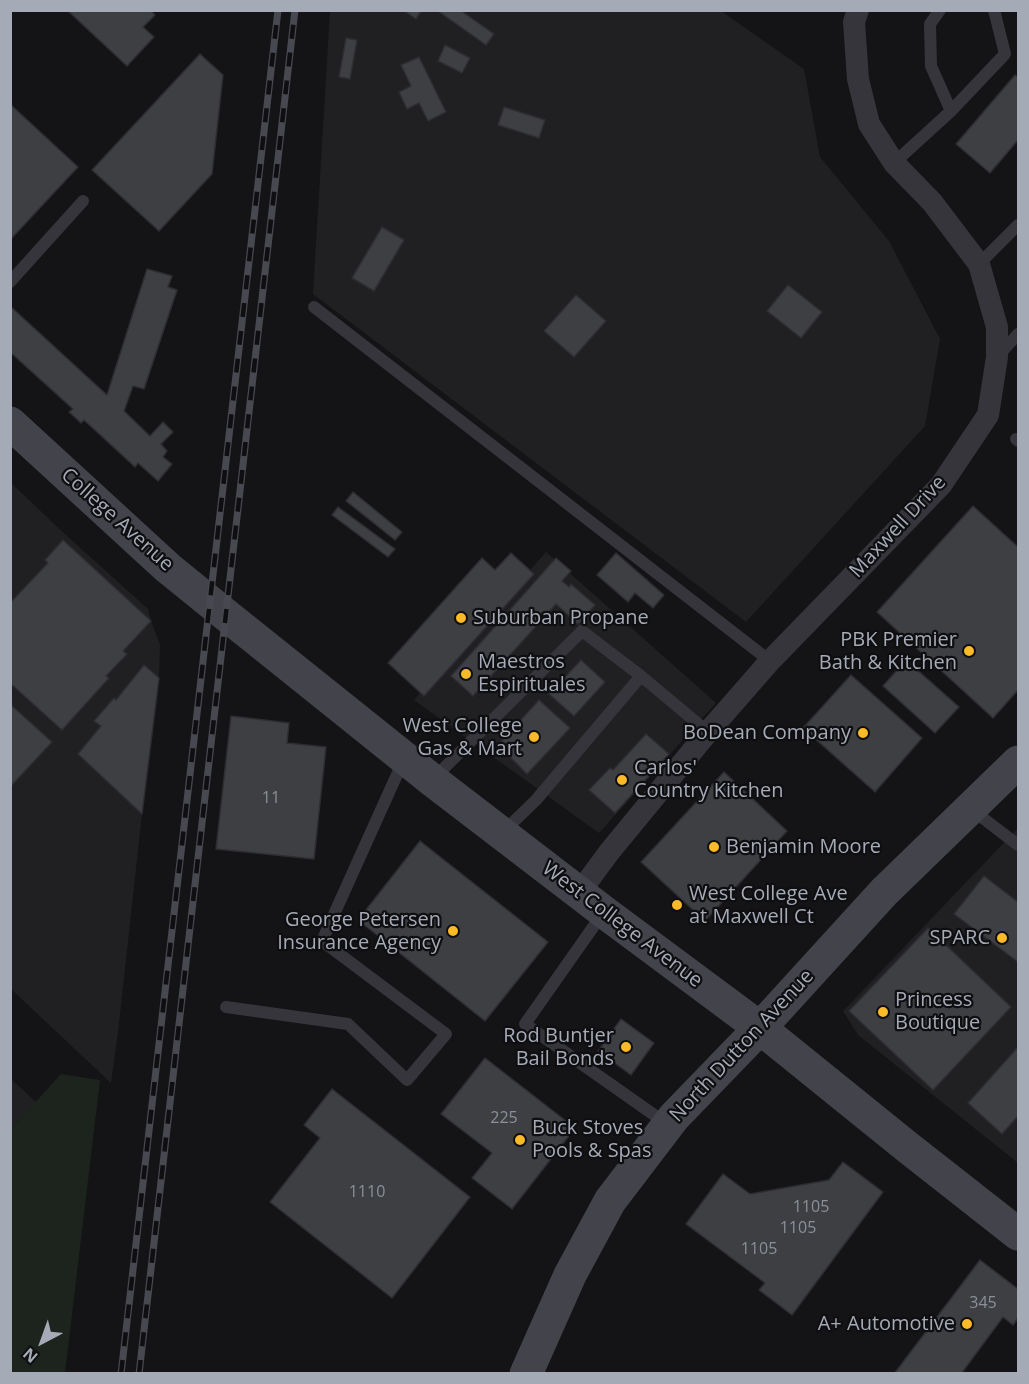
<!DOCTYPE html>
<style>
body{margin:0}
#map{position:relative;width:1029px;height:1384px;overflow:hidden;background:#141416;font-family:"Open Sans",sans-serif}
canvas{display:block}
.frame{position:absolute;inset:0;border:12px solid #a5aab7;pointer-events:none}
.north{position:absolute;left:12px;top:1312px;width:60px;height:60px;-webkit-text-stroke:4px #0f0f11;paint-order:stroke;rotate:221deg;font-size:16px;font-weight:700;line-height:24px;text-align:center;color:#a5aab7}
.north::after{content:'';display:block;margin:auto;width:21px;height:27px;background:#a5aab7;clip-path:polygon(50% 0,100% 100%,50% 72%,0 100%)}
</style>
<div id="map">
<canvas width="1029" height="1384"></canvas>
<div class="frame"></div>
<div class="north">N</div>
</div>
<script>
const ctx = document.querySelector('canvas').getContext('2d');
ctx.lineJoin = 'round';
function fill(path, color) {
  ctx.fillStyle = color;
  ctx.fill(path, 'evenodd');
}
function strokePath(path, color, width, dash) {
  ctx.strokeStyle = color;
  ctx.lineWidth = width;
  ctx.lineCap = dash ? 'butt' : 'round';
  ctx.setLineDash(dash || []);
  ctx.stroke(path);
}
function label(font, color, halo, rows, align = 'center') {
  ctx.font = font + ' "Open Sans",sans-serif';
  ctx.lineWidth = 4.5;
  ctx.setLineDash([]);
  ctx.textBaseline = 'middle';
  ctx.strokeStyle = halo;
  ctx.fillStyle = color;
  for (const [text, x, y, turn = 0] of rows) {
    ctx.save();
    ctx.translate(x, y);
    ctx.rotate((+turn || 0) * Math.PI / 180);
    ctx.textAlign = isNaN(turn) ? turn : align;
    if (halo) ctx.strokeText(text, 0, 0);
    ctx.fillText(text, 0, 0);
    ctx.restore();
  }
}
fill(new Path2D(`
 M330,11h391l83,58 16,88 69,84 51,98 -15,87 -179,196 -433,-328z
 M10,482l57,54 81,73 3,12 9,24 -1,33 -17,136 -24,218 -7,51 -100,-94z
 M546,552l170,151 -117,130 -185,-133z
 M1018,828v335l-160,-128 -15,-24z
 M10,1078l26,24 -25,27h-1z`), '#202023');
fill(new Path2D(`
 M61,1074l39,6 -35,293h-54v-244z`), '#1c241d');
const building = new Path2D(`
 M67,10h83l5,5 -12,12 11,10 -27,29z
 M403,10h17l1,1 -5,8z
 M438,10h22l34,24 -8,11 -48,-34z
 M346,38l11,2 -7,39 -11,-2z
 M445,45l25,13 -8,15 -24,-12z
 M200,54l23,21 -11,99 -53,57 -67,-61z
 M419,57l27,55 -18,9 -9,-18 -12,6 -8,-17 12,-6 -10,-21z
 M1015,75l3,2v63l-28,33 -34,-29z
 M10,104l68,63 -68,73z
 M504,107l41,13 -6,18 -41,-13z
 M382,227l22,13 -30,51 -22,-13z
 M147,269l25,7 -4,11 9,3 -33,99 -11,-3 -9,25 26,25 13,-14 10,10 -12,12 6,7 -4,6 9,7 -14,17 -20,-18 -3,4 -51,-47 -3,3 -12,-11 4,-3 -63,-57v-46l97,89z
 M788,285l34,27 -21,26 -34,-27z
 M576,295l30,26 -32,36 -30,-26z
 M353,492l49,40 -7,8 -49,-39z
 M973,506l45,41v143l-25,28 -116,-106z
 M338,507l57,42 -7,8 -56,-42z
 M63,540l88,81 -28,30 4,3 -21,22 3,2 -47,52 -52,-47v-80l38,-40 -3,-3z
 M511,553l23,21 -110,122 -36,-33 94,-105 13,12z
 M616,553l48,42 -11,13 -18,-15 -7,9 -31,-27z
 M556,558l15,13 -9,10 7,6 2,-3 24,21 -17,19 -22,-20 -83,92 -22,-20z
 M581,660l24,22 -31,34 -25,-22z
 M906,660l53,47 -24,26 -52,-47z
 M144,665l15,13 -17,136 -64,-60 23,-28 -7,-5 20,-23 2,2z
 M851,675l71,63 -47,54 -72,-64z
 M539,700l31,28 -43,46 -29,-29z
 M10,704l42,38 -42,45z
 M231,716l58,7 -2,20 39,4 -12,112 -98,-10z
 M646,734l23,20 -54,59 -26,-23 21,-22 3,2z
 M724,772l63,59 -82,90 -64,-59z
 M420,841l128,101 -63,79 -127,-101z
 M984,876l34,26v60l-64,-48z
 M928,928l83,79 -78,83 -84,-79z
 M621,1019l33,24 -23,32 -33,-24z
 M1018,1047v69l-16,18 -34,-31z
 M485,1058l90,70 -63,81 -40,-31 20,-25 -51,-39z
 M332,1089l138,108 -78,101 -122,-96 50,-64 -16,-13z
 M843,1162l40,30 -91,123 -33,-25 6,-7 -79,-59 37,-50 27,20 79,-14z
 M980,1260l38,29v29l-5,7 -10,-8 -42,57h-67z`);
fill(building, '#3e3f43');
strokePath(building, '#2e2e32', 1.5);
strokePath(new Path2D(`
 M940,10l-10,14 1,42 20,45
 M894,163l57,-52 54,-57 -11,-44
 M979,264l39,-39
 M10,282l73,-81
 M314,307l456,354
 M997,357l21,-23
 M1016,439l2,2
 M641,676l67,56
 M433,779l149,-148 59,45 -105,124 -33,32
 M971,809l47,36
 M603,913l-78,111 142,100
 M226,1007l122,17 59,56 39,-46 -124,-93 82,-182`), '#35353b', 12);
strokePath(new Path2D(`
 M579,893l31,-42 98,-119 62,-71 171,-176 47,-70 9,-58v-30l-18,-63 -47,-62 -38,-39 -25,-39 -11,-45 -4,-57 4,-12`), '#35353b', 22);
strokePath(new Path2D(`
 M10,423l158,145 58,47 206,165 172,132 156,116 146,118 112,88
 M526,1374l44,-99 40,-74 64,-84 86,-89 124,-136 134,-130`), '#43444b', 33);
const rail = new Path2D(`
 M121,1374l157,-1364
 M139,1374l156,-1364`);
strokePath(rail, '#484950', 7);
strokePath(rail, '#0f0f11', 4.5, [14]);
for (const [x, y, r, color] of [
 [461,618,6,"#fbba27"],
 [969,651,6,"#fbba27"],
 [466,674,6,"#fbba27"],
 [863,733,6,"#fbba27"],
 [534,737,6,"#fbba27"],
 [622,780,6,"#fbba27"],
 [714,847,6,"#fbba27"],
 [677,905,6,"#fbba27"],
 [453,931,6,"#fbba27"],
 [1002,938,6,"#fbba27"],
 [883,1012,6,"#fbba27"],
 [626,1047,6,"#fbba27"],
 [520,1140,6,"#fbba27"],
 [967,1324,6,"#fbba27"]
]) {
  const dot = new Path2D();
  dot.arc(x, y, r, 0, 2 * Math.PI);
  ctx.fillStyle = color;
  ctx.fill(dot);
  strokePath(dot, '#0f0f11', 2);
}
label('16px', '#8b8f9a', null, [
 ["11",271,798],
 ["225",504,1118],
 ["1110",367,1192],
 ["1105",811,1207],
 ["1105",798,1228],
 ["1105",759,1249],
 ["345",983,1303]
]);
label('20px', '#a5aab7', '#0f0f11', [
 ["College Avenue",117,520,42],
 ["Maxwell Drive",898,527,-47],
 ["West College Avenue",622,925,37],
 ["North Dutton Avenue",742,1046,-47]
]);
label('20px', '#a5aab7', '#0f0f11', [
 ["Suburban Propane",473,618],
 ["PBK Premier",957,640,"right"],
 ["Bath & Kitchen",957,663,"right"],
 ["Maestros",478,662],
 ["Espirituales",478,685],
 ["West College",522,726,"right"],
 ["Gas & Mart",522,749,"right"],
 ["BoDean Company",851,733,"right"],
 ["Carlos'",634,768],
 ["Country Kitchen",634,791],
 ["Benjamin Moore",726,847],
 ["West College Ave",689,894],
 ["at Maxwell Ct",689,917],
 ["George Petersen",441,920,"right"],
 ["Insurance Agency",441,943,"right"],
 ["SPARC",990,938,"right"],
 ["Princess",895,1000],
 ["Boutique",895,1023],
 ["Rod Buntjer",614,1036,"right"],
 ["Bail Bonds",614,1059,"right"],
 ["Buck Stoves",532,1128],
 ["Pools & Spas",532,1151],
 ["A+ Automotive",955,1324,"right"]
], 'left');
</script>
